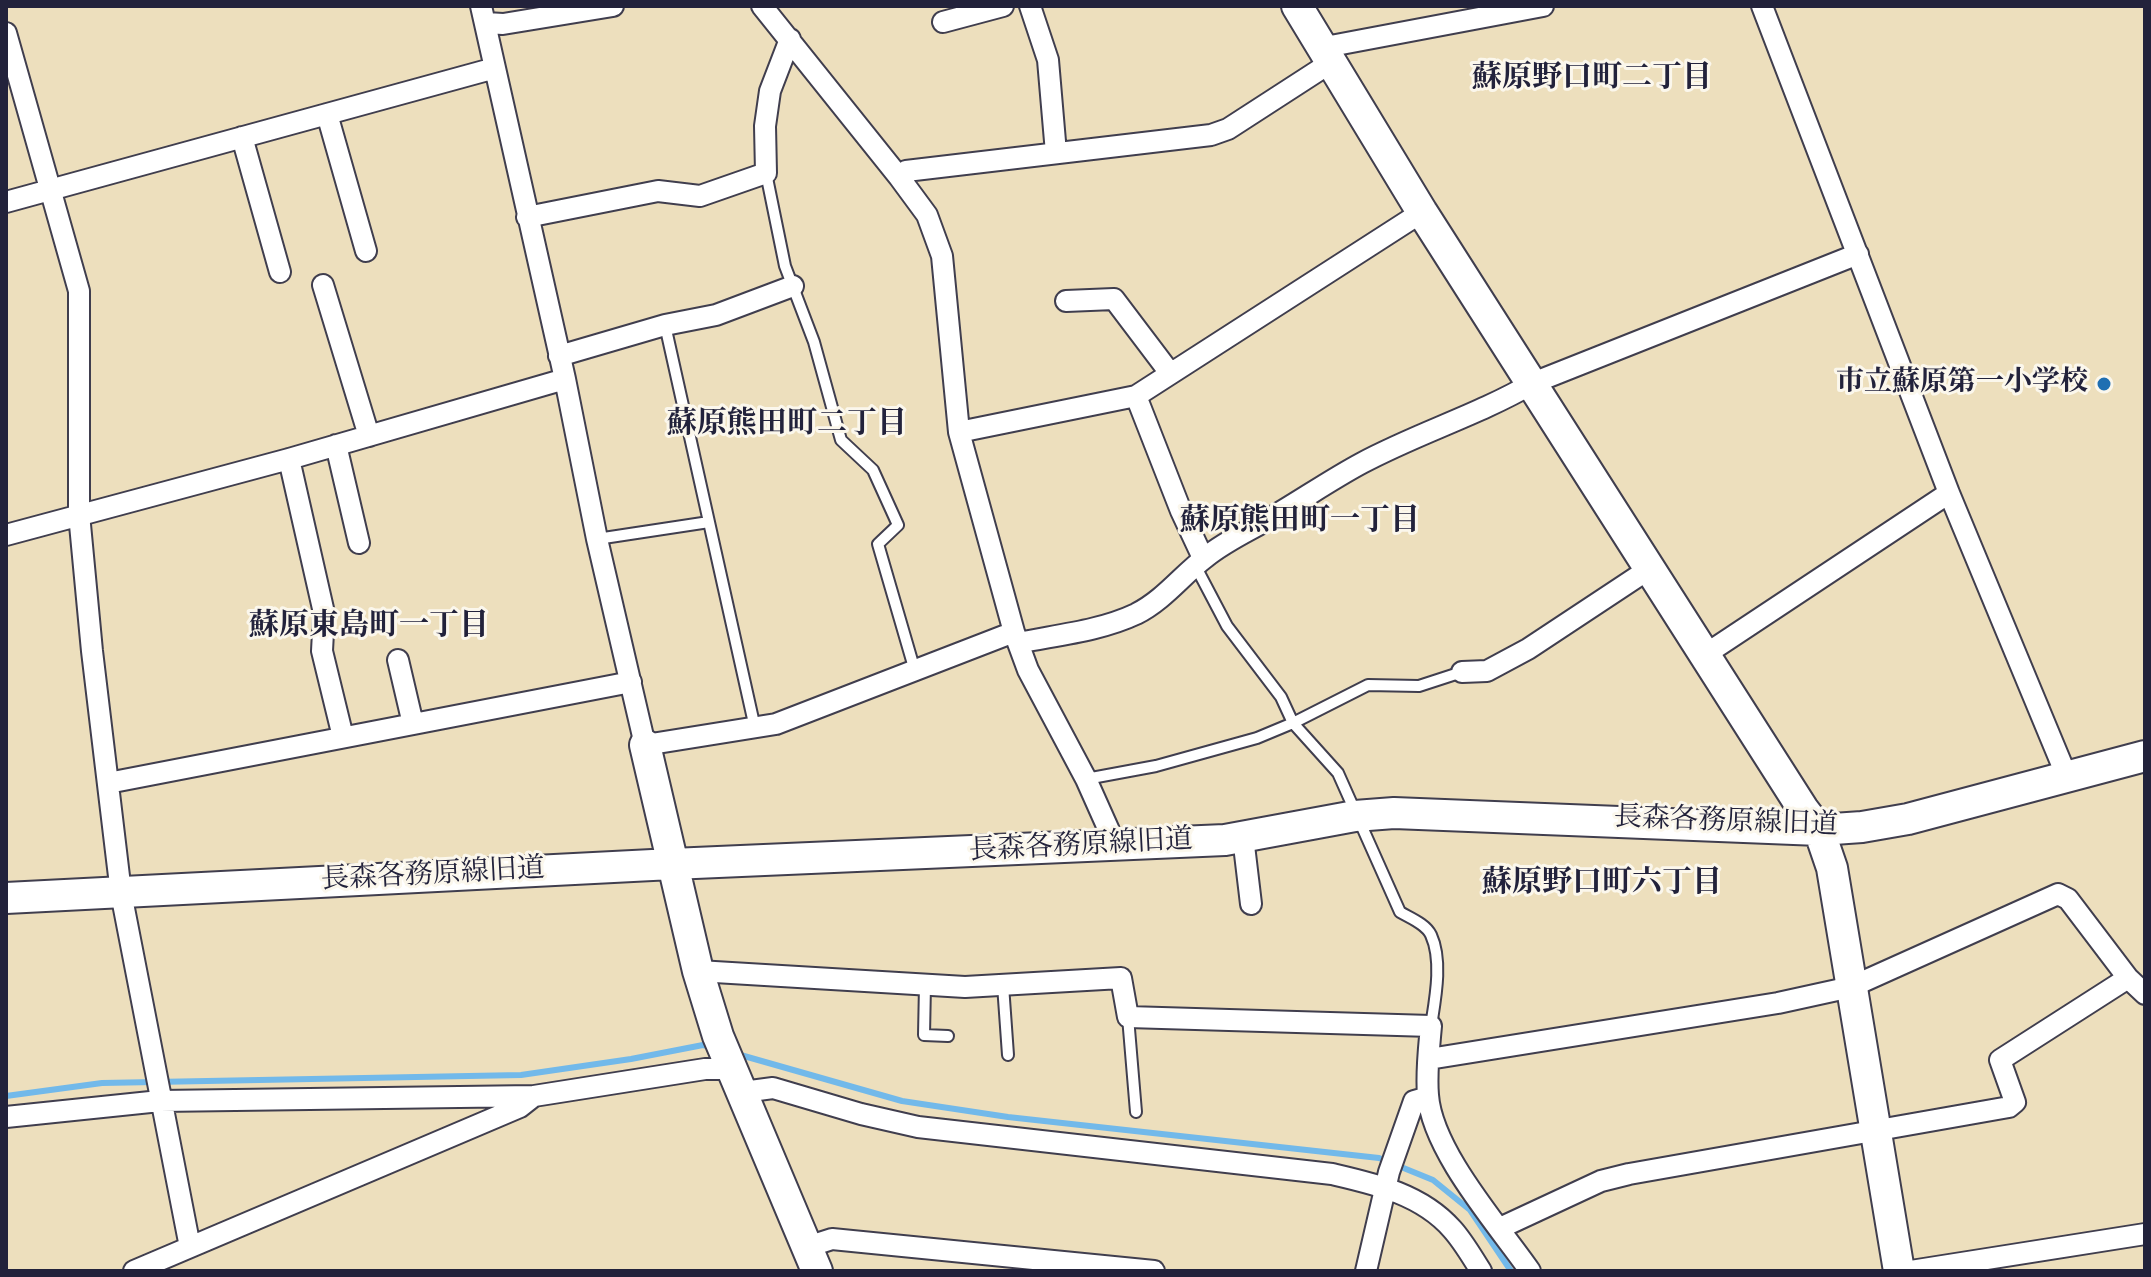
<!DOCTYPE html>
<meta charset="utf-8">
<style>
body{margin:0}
#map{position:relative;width:2151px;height:1277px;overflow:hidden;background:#eddfbd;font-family:"IM FELL Double Pica",serif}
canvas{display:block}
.frame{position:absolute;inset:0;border:8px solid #22223b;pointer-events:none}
</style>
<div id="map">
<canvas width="2151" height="1277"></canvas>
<div class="frame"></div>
</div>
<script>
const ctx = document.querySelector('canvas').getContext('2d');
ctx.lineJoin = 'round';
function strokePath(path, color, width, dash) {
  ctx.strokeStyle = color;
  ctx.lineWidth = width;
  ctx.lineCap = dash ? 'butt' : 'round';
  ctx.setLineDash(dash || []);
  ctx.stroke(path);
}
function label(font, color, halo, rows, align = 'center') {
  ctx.font = font + ' "IM FELL Double Pica","Noto Serif JP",serif';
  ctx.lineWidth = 6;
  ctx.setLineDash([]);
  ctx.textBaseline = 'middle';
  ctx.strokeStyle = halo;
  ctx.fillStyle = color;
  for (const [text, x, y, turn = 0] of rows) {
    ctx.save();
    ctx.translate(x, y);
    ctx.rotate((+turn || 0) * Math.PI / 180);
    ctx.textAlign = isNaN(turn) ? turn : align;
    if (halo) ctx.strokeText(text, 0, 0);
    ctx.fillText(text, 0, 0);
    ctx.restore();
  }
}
strokePath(new Path2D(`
 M737,1054l165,47 106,16 371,41 54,22 37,30 41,61
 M6,1096l96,-13 419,-8 110,-16 72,-14 8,2`), '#72b9ea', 6);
const lane = new Path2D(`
 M766,173l19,93 29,76 27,98 32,30 25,55 -20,19 37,127
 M665,325l90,403
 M597,539l112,-17
 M1196,567l31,59 54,71 12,26 45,50 62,139c10,6 26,12 31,23 12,26 4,65 0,91
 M1086,779l70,-13 101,-28 36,-15 75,-38 51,1 43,-14
 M925,985l-1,50 24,1
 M1003,985l5,70
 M1128,1017l8,95`);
const street = new Path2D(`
 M481,6l84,373 32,160 48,206 131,-21 238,-92
 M762,6l137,171 28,38 15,41 17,176 55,200 14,38 58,109 25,56v11
 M1030,6l18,54 8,93
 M1762,6l187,487 118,284
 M943,22l60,-16
 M486,23l17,1 110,-18
 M6,33l73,258v223l13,137 29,242 69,354
 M1320,48l223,-42
 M327,114l39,137
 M242,137l38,135
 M899,177l7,-6 305,-36 17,-6 102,-66
 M6,202l489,-134
 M527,217l131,-26 42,5 66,-23 -1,-47 5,-35 20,-52
 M323,285l46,151
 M1066,301l48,-2 56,74
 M559,356l106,-31 51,-10 77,-29
 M1136,396l45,115 22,47
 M959,432l177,-36 286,-184
 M336,445l23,98
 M289,459l35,154 -2,38 21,86
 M6,535l283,-76 276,-80
 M1018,643c39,-8 82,-12 118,-29 28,-14 46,-39 70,-57 21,-17 45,-27 68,-41 29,-17 58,-37 88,-53 56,-30 116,-48 171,-80l325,-129
 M1703,656l246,-163
 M398,660l15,64
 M1462,672l25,-1 41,-22 121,-80
 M108,783l523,-101
 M1243,837l8,67
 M698,971l267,16 156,-9 7,39 303,9c-2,23 -5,46 -3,69 4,56 70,130 102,176
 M1429,1059l349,-56 73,-16 207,-93 10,5 60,79 17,16
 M743,1092l30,-4 88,26 57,13 414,47c43,10 89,20 120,55 11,12 20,28 29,42
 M534,1096l171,-27h28
 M6,1117l154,-16 374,-5 -14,11 -386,164
 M1500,1228l101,-47 28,-7 380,-67 6,-5 -15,-42 128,-82
 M807,1247l25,-8 322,32
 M1366,1271l23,-99 25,-71 14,-4
 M1911,1271l234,-37`);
const secondary = new Path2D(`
 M1297,6l125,206 381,597 16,21 13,38 67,403
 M645,745l53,226 20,65 99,235
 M6,898l666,-34 553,-24 130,-24 39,-3 425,17 43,-3 46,-8 237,-63`);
strokePath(lane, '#403e4e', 14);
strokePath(street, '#403e4e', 24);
strokePath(secondary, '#403e4e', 34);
strokePath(lane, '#fff', 10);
strokePath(street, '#fff', 20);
strokePath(secondary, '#fff', 30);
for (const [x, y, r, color] of [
 [2104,384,8,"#1f6fb2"]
]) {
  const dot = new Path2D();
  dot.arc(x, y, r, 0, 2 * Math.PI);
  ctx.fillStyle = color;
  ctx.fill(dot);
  strokePath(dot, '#fbf7ec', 3);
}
label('bold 28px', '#22223b', '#fbf7ec', [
 ["市立蘇原第一小学校",2088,384]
], 'right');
label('28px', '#22223b', '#fbf7ec', [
 ["長森各務原線旧道",1726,823,2],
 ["長森各務原線旧道",1081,847,-3],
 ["長森各務原線旧道",433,876,-3]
]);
label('bold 30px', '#22223b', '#fbf7ec', [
 ["蘇原野口町二丁目",1592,80],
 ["蘇原熊田町二丁目",787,426],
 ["蘇原熊田町一丁目",1300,523],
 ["蘇原東島町一丁目",369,628],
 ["蘇原野口町六丁目",1602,885]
]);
</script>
